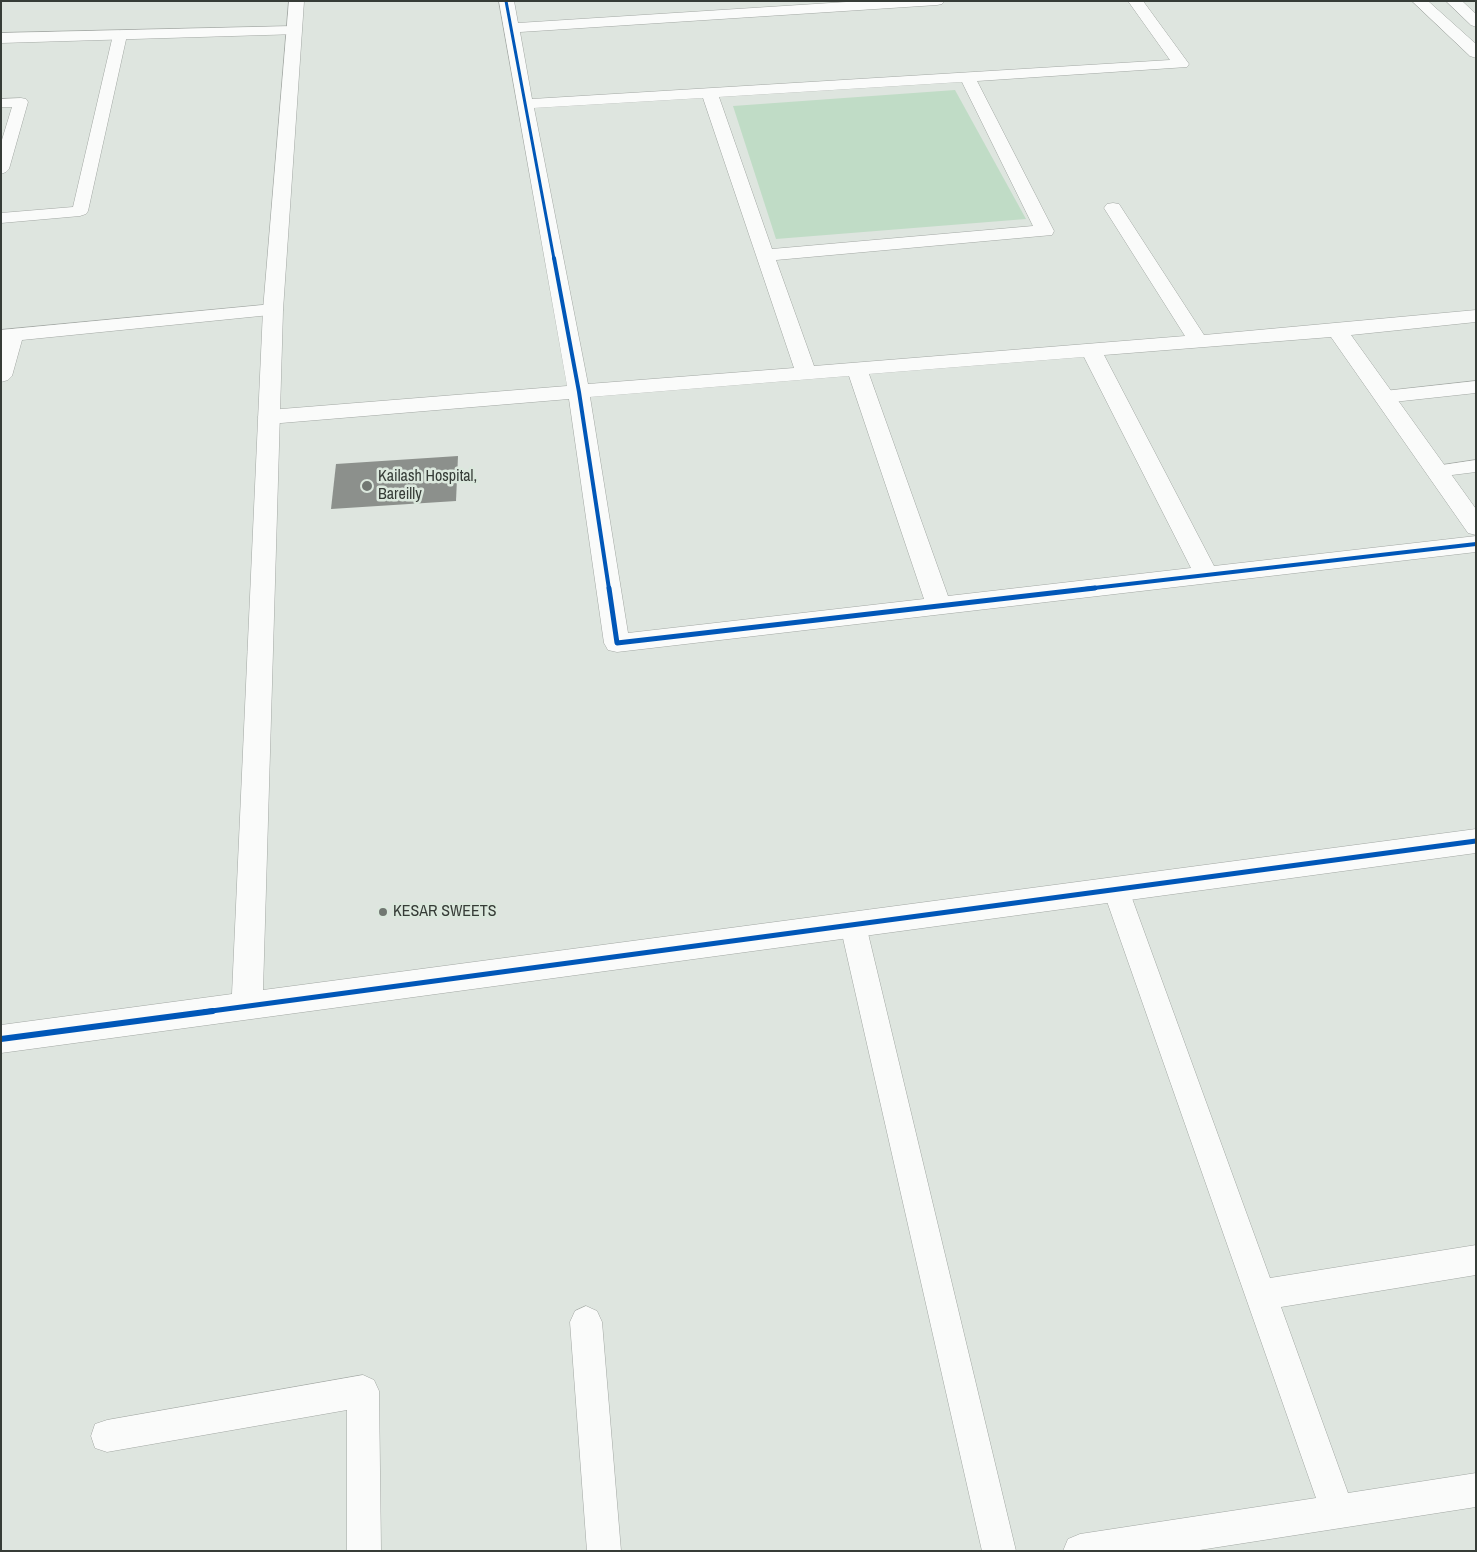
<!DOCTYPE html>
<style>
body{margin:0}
#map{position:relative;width:1477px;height:1552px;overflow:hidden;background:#dee5df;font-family:"Archivo Narrow",sans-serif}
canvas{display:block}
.frame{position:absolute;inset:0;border:2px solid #363c37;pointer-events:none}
</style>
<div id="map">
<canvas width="1477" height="1552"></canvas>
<div class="frame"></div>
</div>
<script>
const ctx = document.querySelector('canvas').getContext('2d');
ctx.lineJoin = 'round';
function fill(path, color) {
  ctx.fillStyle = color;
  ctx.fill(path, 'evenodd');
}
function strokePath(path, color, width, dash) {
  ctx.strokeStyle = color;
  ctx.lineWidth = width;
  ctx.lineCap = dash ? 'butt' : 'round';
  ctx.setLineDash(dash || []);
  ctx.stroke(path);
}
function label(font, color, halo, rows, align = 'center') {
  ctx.font = font + ' "Archivo Narrow",sans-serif';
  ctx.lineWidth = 5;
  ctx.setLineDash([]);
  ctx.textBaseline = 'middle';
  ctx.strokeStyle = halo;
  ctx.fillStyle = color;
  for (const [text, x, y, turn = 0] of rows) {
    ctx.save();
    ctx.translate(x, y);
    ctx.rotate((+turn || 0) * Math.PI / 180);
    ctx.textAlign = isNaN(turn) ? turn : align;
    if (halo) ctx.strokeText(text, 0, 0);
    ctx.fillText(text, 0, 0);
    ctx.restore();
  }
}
fill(new Path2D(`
 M955,90l71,129 -250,20 -43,-133z`), '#c0dcc6');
fill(new Path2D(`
 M458,456l-2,45 -125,8 5,-45z`), '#8c908c');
const lane = new Path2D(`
 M120,31l7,4 -39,176 -2,3 -6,2 -79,7v-10l72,-6 40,-172z
 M21,98l5,1 2,3 -19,67 -3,3 -5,2v-31l11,-36h-11v-8z
 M1476,381v12l-92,10 -7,-2 -2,-4 2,-4 7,-2z
 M1476,460v12l-40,5 -7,-2 -3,-4 3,-4z
 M1116,879l9,3 4,8 141,388 206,-33v30l-195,32 67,186 128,-20v34l-283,44h-130l5,-12 12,-5 236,-36 -213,-608 4,-8z
 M853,914l9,3 4,8 150,626h-34l-142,-626 4,-8z
 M586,1306l11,5 5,11 19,229h-34l-17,-229 5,-11z
 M363,1375l11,5 5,11 2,160h-34v-141l-240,42 -12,-4 -4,-12 4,-12 12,-4z`);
const street = new Path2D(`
 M499,1h15l4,22 344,-22h82l-2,3 -5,1 -417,27 12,67 638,-39 -42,-59h15l46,63 -2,3 -210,14 77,150 -2,4 -276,25 38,106 371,-30 -81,-128 3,-4 6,-1 6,1 85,131 272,-25v12l-125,13 125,174v26l-8,-2 -137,-196 -227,18 110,211 262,-30v16l-859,100 -9,-2 -4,-7 -35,-244 -300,25 -8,-2 -3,-5 3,-5 8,-2 298,-24zM962,82l71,144 -261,23 -53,-152zM703,98l91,270 -206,16 -54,-276zM1084,357l107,211 -243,28 -79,-222zM849,376l75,223 -296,34 -38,-236z
 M294,26l5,2 3,3 -3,3 -298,9v-10z
 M273,304l7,2 3,4 -3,4 -258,26 -10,36 -4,4 -7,2v-52z`);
const secondary = new Path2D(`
 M289,1h15l-21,309 -20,680 1213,-161v24l-1475,200v-28l231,-31 31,-684z
 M1412,1h16l48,43v14l-6,-2z
 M1446,1h16l14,13v13l-5,-2z`);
strokePath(lane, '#a2a7a3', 1);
strokePath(street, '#a2a7a3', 1);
strokePath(secondary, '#a2a7a3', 1);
fill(lane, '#fafbfa');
fill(street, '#fafbfa');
fill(secondary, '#fafbfa');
strokePath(new Path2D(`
 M506,1l48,258`), '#0057b8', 3);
strokePath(new Path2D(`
 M554,258l25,134 30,197
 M1085,589l391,-45`), '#0057b8', 4);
strokePath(new Path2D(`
 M609,588l8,55 478,-55
 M204,1012l1272,-171`), '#0057b8', 5);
strokePath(new Path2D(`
 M1,1039l212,-28`), '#0057b8', 6);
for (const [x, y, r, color] of [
 [367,486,6,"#717772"],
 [383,912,5,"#717772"]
]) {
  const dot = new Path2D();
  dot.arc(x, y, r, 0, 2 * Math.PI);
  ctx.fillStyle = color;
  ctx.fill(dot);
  strokePath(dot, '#dbe8dd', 2);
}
label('16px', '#363c37', '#dbe8dd', [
 ["Kailash Hospital,",378,477],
 ["Bareilly",378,495],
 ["KESAR SWEETS",393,912]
], 'left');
</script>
